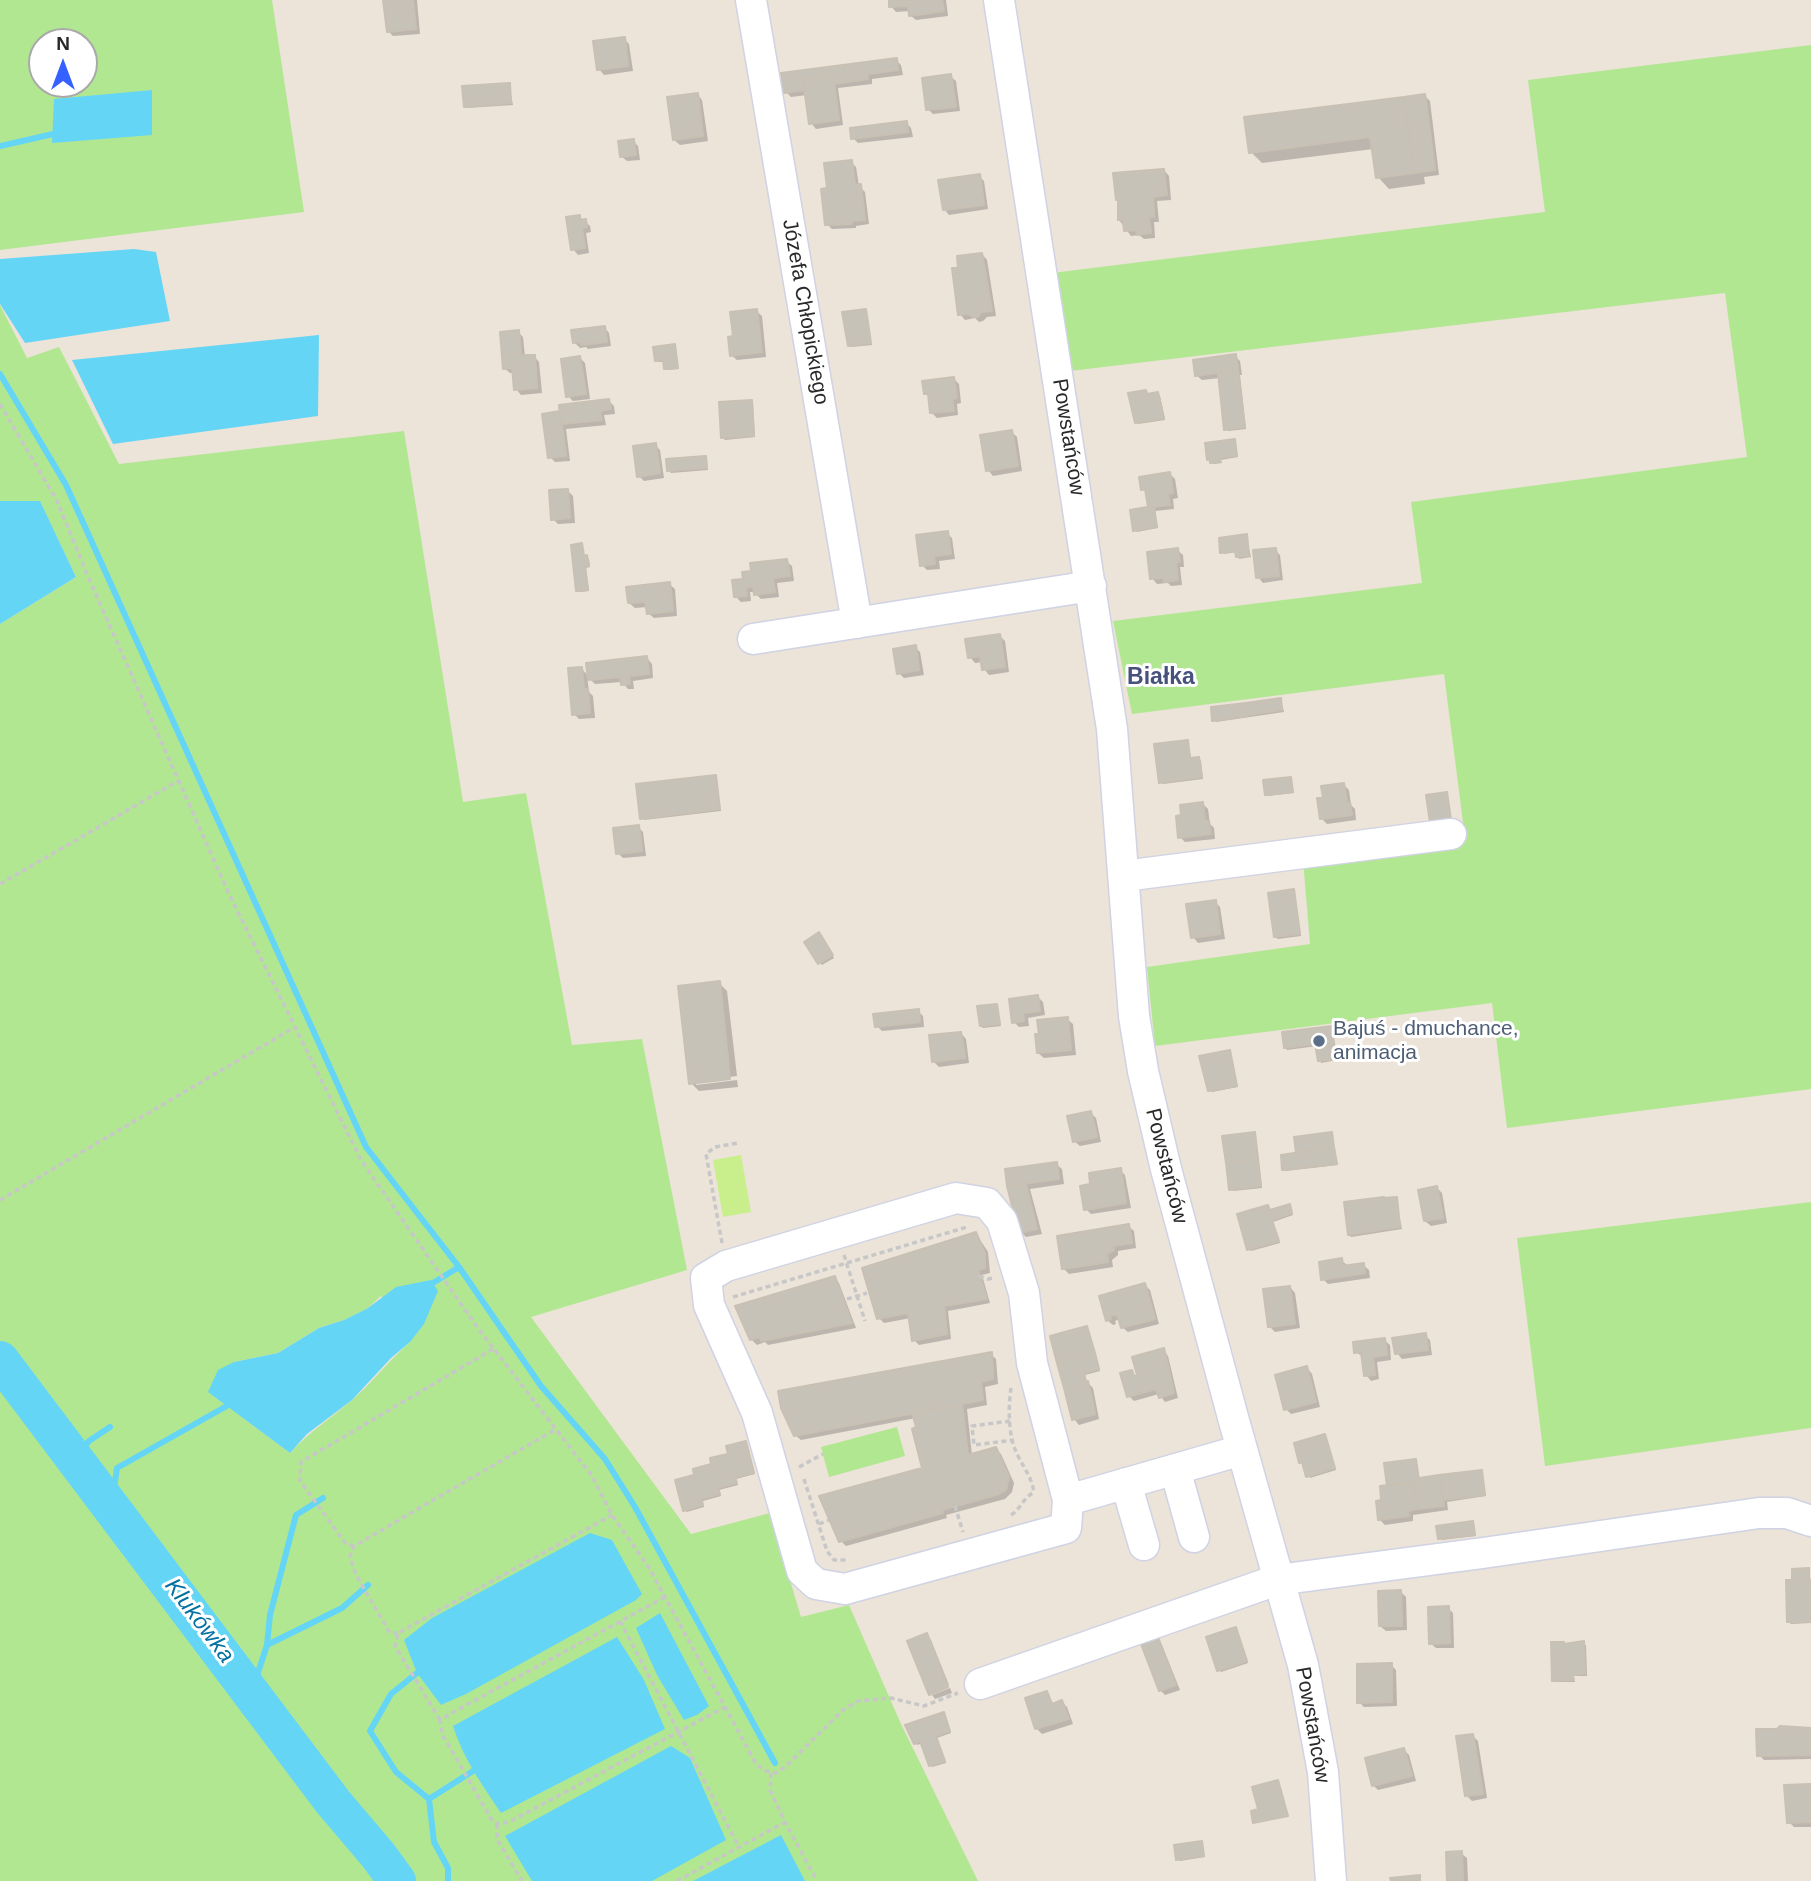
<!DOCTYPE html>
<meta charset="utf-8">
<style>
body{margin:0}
#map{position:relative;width:1811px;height:1881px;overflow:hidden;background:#ece3d9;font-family:Arial,sans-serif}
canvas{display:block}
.north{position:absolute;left:28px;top:28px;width:70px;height:70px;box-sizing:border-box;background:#fff;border:2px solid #a9a9a9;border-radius:50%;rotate:0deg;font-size:19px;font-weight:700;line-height:28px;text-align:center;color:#292929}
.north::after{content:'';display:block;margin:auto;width:24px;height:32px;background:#3461ff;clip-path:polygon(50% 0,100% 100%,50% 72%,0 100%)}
</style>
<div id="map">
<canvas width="1811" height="1881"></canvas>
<div class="north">N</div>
</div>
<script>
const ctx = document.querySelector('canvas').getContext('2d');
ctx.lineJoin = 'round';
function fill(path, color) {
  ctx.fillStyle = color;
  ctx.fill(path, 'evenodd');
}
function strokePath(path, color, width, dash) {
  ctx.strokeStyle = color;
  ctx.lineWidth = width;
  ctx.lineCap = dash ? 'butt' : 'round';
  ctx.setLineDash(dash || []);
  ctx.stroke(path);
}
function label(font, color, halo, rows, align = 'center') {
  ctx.font = font + ' Arial,sans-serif';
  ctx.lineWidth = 6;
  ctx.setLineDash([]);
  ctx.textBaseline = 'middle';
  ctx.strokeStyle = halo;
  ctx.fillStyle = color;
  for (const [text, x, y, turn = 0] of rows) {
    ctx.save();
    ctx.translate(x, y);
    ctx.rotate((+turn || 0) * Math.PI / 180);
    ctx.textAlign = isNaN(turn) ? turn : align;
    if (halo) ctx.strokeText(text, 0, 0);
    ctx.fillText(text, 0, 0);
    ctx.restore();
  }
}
fill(new Path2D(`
 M0,0h272l32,212 -304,38zM42,42h42v42h-42z
 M1811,45v1044l-304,39 -15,-125 -337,43 -8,-79 163,-23 -7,-84 162,-22 -21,-164 -312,40 -19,-93 309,-38 -11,-81 336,-45 -22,-164 -655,78 -18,-98 493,-61 -17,-132z
 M0,305l27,53 32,-11 60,117 285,-33 59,371 63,-9 46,252 70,-6 45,231 -156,47 160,217 79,-21 31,104 48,-12 52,119 77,157h-978v-1257l76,-47 -36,-75 -40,-1zM381,1296l29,46c-21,18 -37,40 -58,58 -21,18 -43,32 -62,53l-81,-61 25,-30 44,-9 41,-25 25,-8 24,-12z
 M1811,1202v226l-266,38 -28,-228z
 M897,1427l8,29 -76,21 -8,-30z`), '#b2e792');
fill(new Path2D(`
 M741,1155l10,57 -28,5 -10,-57z`), '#c9ef8d');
fill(new Path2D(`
 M152,90v45l-100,8 2,-44z
 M134,249l22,3 14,69 -145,22 -25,-39v-45z
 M319,335l-1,81 -205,28 -41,-84z
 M0,501h40l36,76 -76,47z
 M431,1280l7,11 -14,33 -14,18 -19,16 -39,42 -45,34 -17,19 -82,-61 10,-22 16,-8 44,-9 41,-25 25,-8 24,-12 28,-21z
 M590,1533l22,7 30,54 -6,6 -170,94 -25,11 -24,-32 -13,-33 28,-22z
 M660,1613l49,93 -12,9 -13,5 -27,-45 -21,-47z
 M617,1637l27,43 21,49 -164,84c-19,-28 -38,-55 -48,-87z
 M671,1746l19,12 36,82 -74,41h-120l-27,-45z
 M781,1835l24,46h-112z`), '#65d5f6');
fill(new Path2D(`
 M385,0h32l3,34 -27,2 -5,-5z
 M890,0h56l2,16 -32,4 -6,-5v-4l-14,1 -5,-6z
 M624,39l5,5 4,27 -29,4 -5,-6z
 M896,60l5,5 2,10 -31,4v5l-34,4 5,37 -27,4 -5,-6 -4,-28 -16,2 -5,-5z
 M950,76l6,5 4,30 -27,3 -5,-5z
 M509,84l4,21 -46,3 -2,-2z
 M697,94l5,6 6,41 -28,4 -6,-5z
 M1425,96l5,5 9,74 -15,2 1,7 -36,5 -11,-12 -5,-28 -111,14 -11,-11z
 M906,122l5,6 2,9 -55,6 -5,-5z
 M633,141l5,5 2,14 -13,1 -6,-5z
 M851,162l5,5 3,19 6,6 4,32 -13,2v2l-24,1 -5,-5 2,-34z
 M1164,170l5,6 2,24 -14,1 2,21h-5l1,16 -11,1 -5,-4 -8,1 -12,-16 1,-18z
 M979,176l5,5 4,28 -39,6 -5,-6z
 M579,216l11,10 1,6 -5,1 3,20 -11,2 -5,-6z
 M982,254l5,6 9,56 -9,1 -4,4 -4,1 -4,-4 -10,2 -5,-6v-45z
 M756,311l6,5 4,41 -29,3 -6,-5 4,-17z
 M865,311l7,34 -21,2 -2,-2z
 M604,327l5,6 2,13 -23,3 -2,-2 -6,1 -5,-5z
 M518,332l5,5 2,20 9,-1 5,6 3,31 -21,2 -5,-6 -2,-16h-4l-6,-5z
 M674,346l5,23 -11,1 -3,-8h-6l-3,-2z
 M1235,356l5,5 2,14h-2l6,54 -18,2 -2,-2 -6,-51 -18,2 -6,-5z
 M580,358l5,5 5,36 -17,2 -5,-5z
 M954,379l5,5 2,19 -4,1 1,11 -21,3 -5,-5 -2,-15 -4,-5z
 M1146,392l3,4 9,-2 2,2 5,24 -27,4 -2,-2z
 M609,401l5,5 1,8 -11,1 2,10 -40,4 4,32 -15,1 -5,-5 -6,-42z
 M751,402l2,2 2,33 -30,3 -3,-3z
 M1011,431l6,6 5,34 -29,5 -5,-6z
 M1235,441l3,16 -17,3 1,3 -8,1 -5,-5z
 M655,445l5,5 4,28 -20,3 -5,-5z
 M705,458l3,12 -37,3 -2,-3z
 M1170,474l5,5 3,19 -5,1 1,10 -19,2 3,17 -21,4 -2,-2 17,-21 -3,-3 -1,-12 -5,-5z
 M568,491l5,5 2,27 -17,1 -5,-5z
 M947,533l5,5 3,21 -16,2 1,8 -13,1 -5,-5z
 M1246,536l5,21 -12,2 -2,-7 -13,2 -2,-2z
 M581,545l4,12 4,2 1,8 -4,1 3,23 -9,1 -3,-2z
 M1177,550l6,5 1,12h-4l2,18 -11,1 -3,-3 -11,1 -5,-6z
 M1275,550l5,5 3,25 -20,3 -5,-6z
 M786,561l6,5 2,15 -17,2 2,14 -18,2 -7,-7h-4l1,9 -10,1 -5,-5 9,-17z
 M669,584l6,5 2,27 -23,2 -6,-5 -1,-6 -12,1 -6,-5z
 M1000,636l5,5 4,31 -20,3 -5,-6 -1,-7 -8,1 -5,-6z
 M915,647l5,5 4,23 -20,3 -5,-5z
 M647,658l5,6 1,14 -20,3 1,8h-6l-6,-7 -27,2 -8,-8 2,16 4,4 2,22 -16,1 -5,-5 8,-45 7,8z
 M1281,700l3,12 -68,10 -2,-2 -2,-11z
 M1187,742l5,18 7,-2 2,3 2,18 -40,5 -2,-2z
 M715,776l6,35 -77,9 -2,-2z
 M1290,779l4,14 -26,3 -2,-2z
 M1344,785l5,5 2,15 4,4 1,11 -29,4 -5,-5 2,-20z
 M1203,804l5,5 2,15 4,4 1,11 -30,3 -5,-5z
 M638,827l5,5 3,24 -23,2 -5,-5z
 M1294,891l7,45 -23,3 -3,-2z
 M1215,902l5,5 5,32 -27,4 -5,-6z
 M821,937l13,21 -12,7 -2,-2z
 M719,983l8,8 10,85 -41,5v4l41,-5 1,7 -39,4 -8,-8z
 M1038,997l5,5 2,13 -17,3 1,8 -10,1 -5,-5z
 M997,1005l4,21 -18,2 -2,-2z
 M918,1011l5,5 1,11 -42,4 -5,-5z
 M1067,1019l6,5 3,31 -32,3 -6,-5z
 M1332,1028l5,32 -16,3 -4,-17 -30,4 -2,-2z
 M961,1033l5,6 3,24 -30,4 -5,-5z
 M1229,1052l9,35 -26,5 -3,-2z
 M1091,1113l5,5 5,24 -21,4 -6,-5z
 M1254,1134l2,2 6,52 -29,3 -2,-2z
 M1331,1134l7,31 -52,6 -2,-2 14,-15z
 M1056,1164l6,5 2,15 -34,5 12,45 -16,3 -5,-5 -14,-61z
 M1120,1170l5,5 6,33 -40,6 -5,-5 6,-24z
 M1437,1188l5,5 5,30 -16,3 -6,-5z
 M1396,1199l6,30 -51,8 -2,-2z
 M1289,1206l4,9 -20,7 7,21 -29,8 -2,-2 19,-42 3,4z
 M1128,1226l6,5 2,17 -18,3v4l-6,5 1,7 -44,7 -6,-6z
 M977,1235l11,17 2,21 -8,2 8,28 -42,8 3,28 -32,6 -5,-5 -3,-22 -27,5 -5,-5z
 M1341,1260l6,5h16l6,5 1,8 -42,6 -5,-5z
 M834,1278l5,5 17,45 -88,17 -3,-3 -8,3 -6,-6z
 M1145,1285l5,5 9,34 -31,8 -6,-5 -2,-8 -5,2 1,3 -3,1 -6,-5 -6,-23z
 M1290,1287l5,6 5,35 -25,4 -6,-6z
 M1087,1328l13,43 -15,4 2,7 6,6 6,31 -20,6 -5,-6z
 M1425,1335l5,5 2,15 -30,4 -5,-6z
 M1384,1340l6,5 1,15 -14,2 2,17 -8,2 -5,-6 -3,-18 -7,-5z
 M1163,1350l5,6 10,42 -13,4 -6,-8 -25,7 -5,-5 2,-24 6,5z
 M991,1354l5,5 2,25 -13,3 2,18 -20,4 5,46 24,-6 5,5 13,29 -2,9 -7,7 -59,16 1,3 -101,28 -5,-5 83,-72 -8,-51 -115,22 -6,-5z
 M1307,1368l5,6 8,33 -29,7 -5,-5z
 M1325,1436l11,34 -26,8 -9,-16z
 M746,1443l9,31 -19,5 2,6 -19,5 2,6 -18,5 1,6 -17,5 -3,-2 29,-44z
 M1416,1460l4,20 61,-8 5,24 -39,6 1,8 -35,5v6l-28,4 -5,-5 9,-33z
 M1473,1523l3,13 -34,4 -2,-2z
 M1808,1570l3,11v42l-20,1 -2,-2 5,-40z
 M1401,1592l5,5 1,33 -21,1 -6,-5z
 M1448,1608l5,5 1,35h-18l-6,-5z
 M1236,1629l12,34 -27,9 -2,-2z
 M926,1635l5,5 18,45 -19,7z
 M1157,1639l5,6 18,45 -15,5 -5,-5z
 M1583,1643l3,2 1,31h-13l1,6h-19l-2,-2 11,-34z
 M1391,1665l5,5 1,36 -33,1 -5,-5z
 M950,1688l2,5 -17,6 -3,-4z
 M1047,1693l7,12 8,-3 5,5 6,17 -31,10 -6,-6z
 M943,1714l8,19 -14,5 9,25 -14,4 -9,-24 -6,2 -2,-2z
 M1811,1729v30l-47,1 -5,-5z
 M1472,1735l6,6 9,57 -15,3 -5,-5z
 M1404,1750l5,5 7,26 -38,9 -5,-5z
 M1811,1786v41h-17l-5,-5z
 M1201,1843l4,14 -25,4 -3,-2z
 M1461,1853l6,5 1,23h-19z`), '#0003');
strokePath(new Path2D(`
 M0,146l53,-12
 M0,374l66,111 300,662 93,120 82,119 64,73 30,48 140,256
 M428,1286l31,-19
 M74,1459l15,-18 21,-14
 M111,1509l6,-41 115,-65
 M267,1645l75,-37 26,-23
 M417,1673l-26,21 -21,37 26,41 33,27 5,43 14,26v13
 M251,1694l16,-49 3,-30 26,-100 27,-17
 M429,1799l44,-28`), '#65d5f6', 6);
strokePath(new Path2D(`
 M0,1360l333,442 45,53 19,26`), '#65d5f6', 38);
const building = new Path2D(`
 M383,0h30l3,29 -29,3z
 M889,0h53l2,11 -35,5 -1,-10 -19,1z
 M625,37l3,29 -31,4 -4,-29z
 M897,58l1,12 -31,4 1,5 -34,5 -1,-8 -30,4 2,10 -21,3 -3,-20z
 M951,74l5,33 -30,3 -4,-32z
 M833,76l6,44 -30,4 -6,-44z
 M510,83l1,20 -47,4 -2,-21z
 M698,93l5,43 -30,4 -6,-43z
 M1425,94l10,76 -21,3 -10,-76z
 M1404,97l10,76 -38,5 -6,-41 -121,16 -5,-36z
 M907,121l1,11 -57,7 -1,-11z
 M634,139l2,16 -16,2 -2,-16z
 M852,160l3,25 6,-1 4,36 -14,1 1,3 -27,1 -4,-36 6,-1 -3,-25z
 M1164,169l3,26 -14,2 1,20h-5l2,16 -14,2 -1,-5 -12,1 -1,-11h-5v-20h-2l-3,-27z
 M980,174l4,31 -41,5 -5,-30z
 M580,215v5l6,-1 1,8 -5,1 3,20 -14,2 -5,-33z
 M982,253l10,58 -11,1 -3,5h-5l-5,-3 -10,1 -6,-47h6l-1,-12z
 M757,309l5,43 -32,4 -2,-19 5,-1 -3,-24z
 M866,309l5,34 -23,3 -6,-34z
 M605,326l2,16 -26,3v-3l-8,1 -2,-13z
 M519,330l2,25 -10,1 1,12 -9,1 -3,-37z
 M675,344l3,24 -14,1 -1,-9 -8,1 -2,-14z
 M1236,354l2,16 -43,6 -2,-16z
 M521,355h14l2,33 -23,2 -3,-34z
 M580,356l6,38 -20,3 -5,-38z
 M1238,370l7,57 -21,3 -6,-57z
 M954,377l3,21 -5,1 2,12 -24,2 -2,-19h-4l-2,-13z
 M1146,390l1,4 11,-2 6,26 -29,5 -7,-30z
 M609,399l2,10 -11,2 2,9 -41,4 -2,-19z
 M752,400l2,36 -33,2 -2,-36z
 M560,411l6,45 -18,2 -6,-44z
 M1012,430l6,36 -32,5 -6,-36z
 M1235,439l2,17 -17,2v4l-10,1v-4l-3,1 -2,-17z
 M656,443l4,30 -23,4 -4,-31z
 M706,456l1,12 -40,3 -1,-12z
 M1170,472l3,21 -5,1 2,11 -22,2 -3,-18 -4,1 -2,-13z
 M568,489l2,29 -19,2 -2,-30z
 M1147,507h7l3,20 -24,4 -3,-21z
 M948,531l3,23 -17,2 1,8 -15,2 -4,-31z
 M1247,534l2,22 -13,1 -1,-6 -15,2 -1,-15z
 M582,543l2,13 3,-1 2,11h-4l3,24 -12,1 -5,-46z
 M1178,548l2,14h-4l2,18 -14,2v-4l-14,1 -3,-27z
 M1276,548l3,28 -23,2 -3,-28z
 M787,559l3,17 -17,2 2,14 -21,3 -1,-9 -7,2 1,8 -13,1 -2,-17 11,-1 -1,-7 9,-1 -1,-8z
 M670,582l3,29 -26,3 -2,-12 -17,1 -2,-16z
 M1000,634l5,33 -23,3 -2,-14 -12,2 -3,-19z
 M916,645l3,25 -22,4 -4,-25z
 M647,656l2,18 -20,2 1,8 -9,1 -1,-8 -32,3 -2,-17z
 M582,667l2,22h4l2,24 -18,2 -4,-47z
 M1281,698l1,12 -34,5 -2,-12z
 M1246,703l2,13 -36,5 -1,-14z
 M1188,740l2,18 9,-1 3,20 -43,6 -5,-39z
 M716,775l4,34 -80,10 -4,-35z
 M1291,777l2,15 -28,3 -2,-15z
 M1344,783l3,20 3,-1 2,13 -32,4 -3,-21h6l-2,-12z
 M1447,792l4,28 -21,3 -4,-28z
 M1203,802l2,19h4l2,13 -33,4 -2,-22 5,-1 -1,-10z
 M639,825l3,26 -26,3 -3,-26z
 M1294,889l6,45 -26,3 -6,-44z
 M1216,900l4,34 -29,4 -5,-34z
 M819,932l14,23 -15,9 -14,-22z
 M720,981l10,98 -41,5 -11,-98z
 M1038,995l2,16 -17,2 1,8 -12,2 -3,-24z
 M997,1004l3,20 -20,2 -3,-20z
 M919,1009l1,13 -45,5 -2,-13z
 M1068,1017l3,33 -34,3 -2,-19h4l-2,-14z
 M1332,1026l4,33 -18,2 -3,-17 -31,4 -2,-16z
 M961,1032l4,26 -33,4 -3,-27z
 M1230,1050l7,36 -29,5 -9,-35z
 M1091,1111l6,26 -24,5 -6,-26z
 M1255,1132l3,27 -32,4 -4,-27z
 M1332,1132l2,15 -38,6 -2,-16z
 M1334,1147l3,17 -55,6 -1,-15z
 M1258,1159l3,27 -32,4 -3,-27z
 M1057,1162l2,17 -52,7 -2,-17z
 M1121,1168l5,35 -42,7 -4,-24 10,-2 -1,-11z
 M1026,1184l11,45 -18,4 -12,-47z
 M1437,1186l6,32 -19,3 -6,-31z
 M1384,1197v1l13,-1 3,30 -52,8 -4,-33z
 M1290,1204l2,9 -20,7 7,21 -32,9 -10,-36 31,-9 2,5z
 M1129,1224l3,19 -19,3 1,4 -7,4 1,8 -46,7 -5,-33z
 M976,1232l9,22v14l-7,2 9,29 -43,7 3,28 -35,7 -4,-28 -31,6 -15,-51z
 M1342,1258l1,8 21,-3 1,10 -44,7 -2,-18z
 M835,1276l17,47 -91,18 -1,-4 -10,3 -15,-34z
 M1145,1283l10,36 -34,9 -4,-14 -7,2 1,3 -5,2 -7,-25z
 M1290,1286l5,38 -27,3 -5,-38z
 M1087,1326l8,27 -38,10 -7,-27z
 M1426,1333l2,17 -33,4 -3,-16z
 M1385,1338l2,17 -14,2 2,18 -11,1 -3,-24 -7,1 -1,-11z
 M1164,1348l10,45 -15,5 -3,-9 -29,8 -7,-24 12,-3 2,6 3,-1 -5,-18z
 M992,1352l1,27 -12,3 2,18 -189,36 -13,-28 -3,-17z
 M1095,1353l4,16 -15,4 2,9 -22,6 -7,-25z
 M1307,1366l9,36 -32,8 -9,-35z
 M1088,1381l7,33 -23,6 -8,-32z
 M962,1404l6,51 28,-8 13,30 -3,13 -7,4 -57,16 1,3 -104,29 -20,-46 103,-28 -10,-39 4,-2 -4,-14z
 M1325,1434l10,34 -29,9 -4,-15 -3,1 -5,-20z
 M746,1441l8,32 -19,4 2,6 -19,5 2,6 -19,5 2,6 -20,6 -8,-31 19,-5 -1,-6 18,-5 -1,-6 18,-4 -2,-8z
 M1416,1459l3,22 -32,5 -3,-23z
 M1482,1470l3,25 -42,5 -4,-25z
 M1439,1475l5,31 -27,3 -3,-27 5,-1v-3z
 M1414,1482l3,27 -9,2 1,5 -31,4 -2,-19 5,-1 -1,-14z
 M1473,1521l2,14 -37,4 -2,-13z
 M1809,1568v12h2v42h-24l-1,-42h6v-11z
 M1401,1590l1,36h-23l-1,-35z
 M1449,1606l1,37 -21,1 -1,-37z
 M1236,1627l11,34 -30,10 -11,-34z
 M927,1633l21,54 -19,8 -22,-54z
 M1158,1637l18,48 -17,6 -18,-47z
 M1584,1641l1,33 -12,1v5l-21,1 -1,-39h13v2z
 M1392,1663v39l-35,1v-39z
 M1047,1691l5,13 10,-4 7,19 -34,10 -10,-31z
 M944,1712l6,19 -14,5 9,25 -16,5 -9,-25 -6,3 -9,-19z
 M1780,1726l31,2v27l-54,1 -1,-27h21z
 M1473,1734l10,60 -18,2 -9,-60z
 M1404,1748l8,28 -40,10 -7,-28z
 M1278,1780l10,36 -35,7 -2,-12 7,-2 -6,-22z
 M1811,1784v38l-24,1 -3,-38z
 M1202,1841l2,15 -28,4 -2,-15z
 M1462,1851l1,30h-16l-1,-29z
 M1420,1875v6h-29l-1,-3z`);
fill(building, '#c7c2b8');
strokePath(building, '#c8c0b3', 2);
const minor = new Path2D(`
 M751,0l106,623
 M999,0l113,729 22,287 9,55 23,98 68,252 69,244 20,107 8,109
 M753,639l338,-53
 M1124,876l327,-42
 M956,1198l31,5 15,18 22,72 8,70 36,137 -2,28 -221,61 -29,-5 -14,-13 -45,-158 -48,-108 -3,-27 20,-12z
 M1175,1469l19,68
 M1126,1483l18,62
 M1068,1500l174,-50
 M980,1684l297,-104 206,-27 276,-40h28l24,8`);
strokePath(minor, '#cfd3e3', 33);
strokePath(new Path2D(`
 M0,404l57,97 32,78 139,313 133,268 116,167 115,149 20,39 37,53 106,194 8,8 13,3 9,-6 58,-57 15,-9 33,-3 33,8 34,-13
 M0,884l178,-103
 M0,1200l295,-173
 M722,1243l-16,-89 9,-7 23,-4
 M844,1255l21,66
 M979,1276l9,3 6,-1
 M733,1297l234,-70
 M847,1299l20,-6
 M1011,1388c-3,21 -3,49 7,68 7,14 13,20 16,36
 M1010,1421l-38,5 2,19 40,-5
 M799,1467l24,-13
 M804,1479l23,72 7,9h14
 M955,1506l8,26
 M1011,1515c10,-6 12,-18 24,-23
 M819,1524l10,-4
 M354,1546l-8,-2 -46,-63 1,-19 192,-113
 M665,1597l-217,118 -8,6 2,13 51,88 4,2 12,-2 216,-115
 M620,1621l119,226
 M398,1633h-8l-34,-58 -6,-18 4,-11 202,-117
 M440,1720l-45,-74 3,-13 214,-118
 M771,1773l-1,17 15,32 32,59
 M497,1824v15l25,42
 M677,1881l108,-59`), '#c7c7c7', 3.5, [5, 3.5]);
strokePath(minor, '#fff', 30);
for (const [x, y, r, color] of [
 [1319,1041,7,"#5c6f8a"]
]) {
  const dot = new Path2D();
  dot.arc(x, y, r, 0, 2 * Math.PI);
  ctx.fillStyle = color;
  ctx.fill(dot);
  strokePath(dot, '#fff', 2.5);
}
label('21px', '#292929', '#fff', [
 ["Józefa Chłopickiego",805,312,80],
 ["Powstańców",1068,437,81],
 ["Powstańców",1166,1166,76],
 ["Powstańców",1312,1725,80]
]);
label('21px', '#4e5e75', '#fff', [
 ["Bajuś - dmuchance,",1333,1029],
 ["animacja",1333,1053]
], 'left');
label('bold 23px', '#47527c', '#fff', [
 ["Białka",1161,678]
]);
label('italic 23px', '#0571a1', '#fff', [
 ["Klukówka",199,1621,53]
]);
</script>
